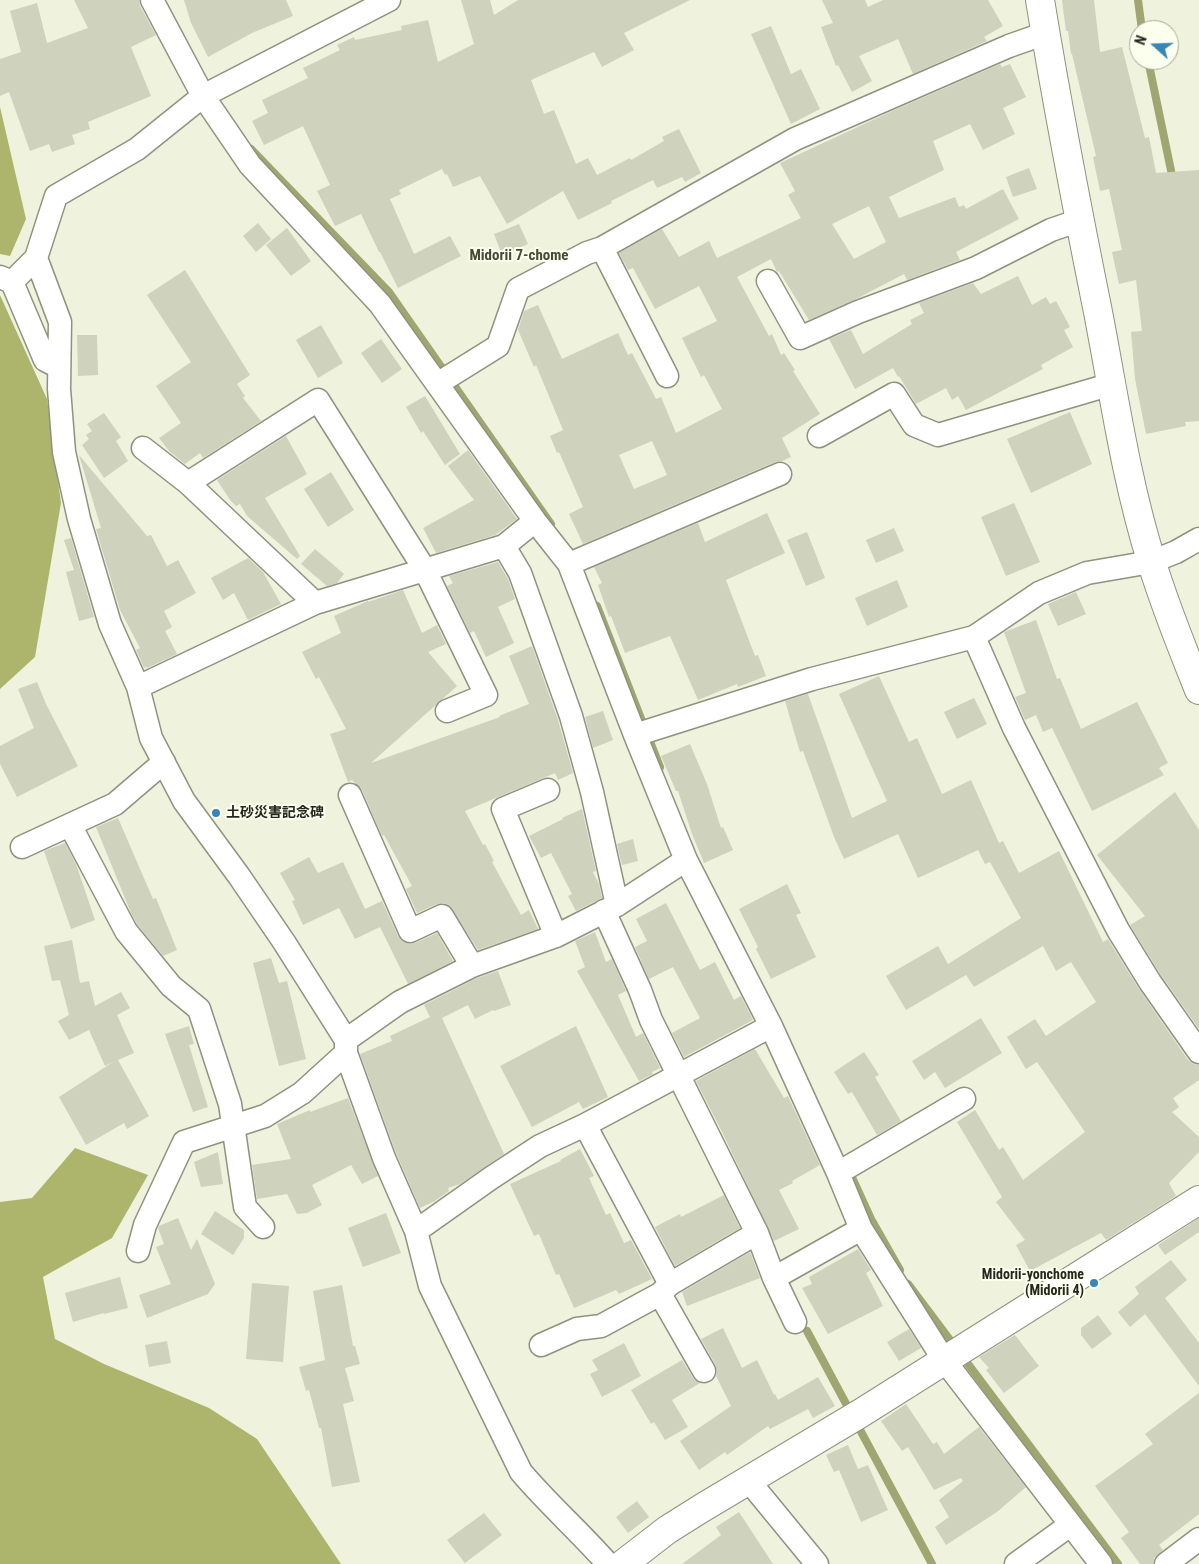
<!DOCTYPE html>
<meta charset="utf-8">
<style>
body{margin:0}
#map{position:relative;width:1199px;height:1564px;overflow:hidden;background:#eff2dc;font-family:"Roboto Condensed",sans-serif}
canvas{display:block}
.north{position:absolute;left:1129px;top:20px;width:50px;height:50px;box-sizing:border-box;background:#fcffed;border:1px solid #a6a89a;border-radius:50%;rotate:290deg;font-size:14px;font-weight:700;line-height:20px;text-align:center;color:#25261e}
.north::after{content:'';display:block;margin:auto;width:18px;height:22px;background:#3687b8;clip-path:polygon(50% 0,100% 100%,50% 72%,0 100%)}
</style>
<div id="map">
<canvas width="1199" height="1564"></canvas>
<div class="north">N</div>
</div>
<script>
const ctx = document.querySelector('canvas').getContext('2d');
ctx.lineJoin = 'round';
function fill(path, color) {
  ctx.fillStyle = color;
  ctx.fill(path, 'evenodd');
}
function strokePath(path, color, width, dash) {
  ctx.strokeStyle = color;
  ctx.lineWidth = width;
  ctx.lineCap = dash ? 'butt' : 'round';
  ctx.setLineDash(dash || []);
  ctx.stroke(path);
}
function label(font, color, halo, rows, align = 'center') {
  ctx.font = font + ' "Roboto Condensed","Noto Sans JP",sans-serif';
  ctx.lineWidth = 4;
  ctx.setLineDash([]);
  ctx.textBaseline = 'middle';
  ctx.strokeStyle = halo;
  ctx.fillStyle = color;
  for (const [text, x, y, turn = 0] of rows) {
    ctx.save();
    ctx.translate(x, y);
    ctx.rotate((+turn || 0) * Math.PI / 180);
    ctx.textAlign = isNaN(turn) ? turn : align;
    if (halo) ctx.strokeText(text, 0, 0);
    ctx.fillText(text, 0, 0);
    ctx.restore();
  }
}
fill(new Path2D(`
 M0,107l26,112 -16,37 -10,-2z
 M0,295l47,104 14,104 -26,154 -35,32z
 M75,1148l73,27 -36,63 -69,39 12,62 49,25 105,44 48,31 84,125h-341v-362l32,-4z`), '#adb46c');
strokePath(new Path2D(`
 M1138,0l4,30
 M1148,60l25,120
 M251,149l138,143 162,232
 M597,606l63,161
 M850,1173l21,46 29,51
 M908,1284l210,280
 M807,1331l125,233`), '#a0a671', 8);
fill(new Path2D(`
 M74,0h65l1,6 16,29 -25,12 20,49 -63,26 2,7 -18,6 3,9 -23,8 -3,-8 -19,7 -21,-59 -9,4v-37l21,-7 -11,-41 27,-8 10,40 41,-15z
 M184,0h102l7,16 -41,17 -44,24 -17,-34z
 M461,0h29l4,15 24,-15h172l-66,33 10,17 -32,17 -8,-15 -63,28 13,34 10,-4 22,54 12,-6 9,17 33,-17 1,2 33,-19 -2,-4 17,-8 22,44 -16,9 -3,-5 -25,11 -4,-8 -42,21 1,2 -34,17 -15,-29 -56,33 -27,-48 -27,11 -6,-13 -2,1 -3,-6 -43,21 2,4 -11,5 24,55 36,-18 11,20 -63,32 -18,-36h-1l-18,-38 -26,12 -18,-35 13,-6 -27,-59 -39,19 -12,-24 16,-8 -6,-13 46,-22 -5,-10 37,-18 -3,-5 17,-8 1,3 47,-10 -1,-4 27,-6 10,42 36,-18z
 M822,0h43l3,7 15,-7h105l15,26 -19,11 3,4 -74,33 -15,-35 -39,17 13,25 -20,11 -14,-27 -2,1 -15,-39 12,-4z
 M1062,0h32l6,52 22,-5 23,91 4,-1 7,36 43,-3v251l-14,1 1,4 -40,8 -11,-55 -4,-47 11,-1 -6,-51 -17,4 -7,-32 10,-2 -13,-61 -9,2 -7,-34 3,-1 -24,-102h-1l-3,-23h-2z
 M771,26l20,48 10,-5 19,40 -29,15 -40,-90z
 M1000,64l2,3 8,-3 16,33 -23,11 12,26 -32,16 -13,-26 -37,17 11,29 -55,27 10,21 56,-21 4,10 5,-2 2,4 37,-20 16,30 -63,33 4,8 -53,20 -3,-6 -46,24 -49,22 -30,-49 -2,1 -6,-13 -34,18 32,59 3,-2 9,21 3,-2 11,17 -2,1 27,43 -38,24 9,19 -9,4 -7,1 -192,82 -14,-30 14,-7 -24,-55 -2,1 -7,-17 13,-6 -27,-65 -2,2 -16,-37 6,-19 14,-6 24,54 56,-26 10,22 4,-2 24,46 5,-2 15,36 46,-24 -18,-34 -3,2 -19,-39 35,-17 -18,-35 -44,23 -22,-41 -5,2 -9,-17 43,-24 17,28 30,-16 8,17 84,-40 -13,-23 7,-4 -15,-28 110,-51zM869,206l17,36 -32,17 -22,-35zM652,441l15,34 -33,14 -15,-34z
 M1029,168l8,21 -24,8 -7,-20z
 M258,223l13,16 -15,13 -13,-16z
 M519,224l9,20 -26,11 -8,-21z
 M287,228l24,33 -20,15 -25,-31z
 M185,270l65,105 -13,9 8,12 -2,2 18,23 -58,37 -3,-5 -15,11 -16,-13 -10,-13 22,-15 -25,-37 35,-24 -44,-67z
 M1018,276l14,29 14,-8 4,7 6,-3 14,26 -6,3 9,17 -32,18 2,4 -77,41 -8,-14 -6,4 -6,-12 -30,16 -17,-28 -1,1 -5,-9 -38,21 -26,-50 22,-9 12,24 49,-30 -2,-4 14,-7 -5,-10 54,-20 8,11z
 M321,325l22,38 -25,15 -22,-38z
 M77,335h20l1,40 -20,1z
 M381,339l21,30 -20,14 -21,-30z
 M425,396l35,58 -15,11 -22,-34 -2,2 -15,-26z
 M1070,412l22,52 -61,29 -24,-54z
 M104,413l17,24 -5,4 12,20 -24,17 -22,-33 7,-6 -3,-4 6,-4 -5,-7z
 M286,436l21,38 -42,24 35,58 -3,3 -50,-43 -7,-12 -4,2 -6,-6 -13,-20z
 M468,450l49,69 -22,16 -59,18 -13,-25 51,-28 -26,-34z
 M79,455l68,81 4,-1 16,31 11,-6 18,33 -32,18 8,16 -7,4 12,23 -30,14v-1l-3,1 -8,-18 4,-2 -20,-38 -24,-81 5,-1z
 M331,472l23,38 -26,17 -24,-38z
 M1014,503l26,59 -34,14 -25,-59z
 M767,513l18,40 -59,27 29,76 3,-1 8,21 -28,11 -1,-3 -39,16 -28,-64 -45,17 -14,-37 -2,1 -11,-32 4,-2 -8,-16 104,-44 7,19z
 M894,528l10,23 -28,12 -10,-23z
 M807,532l18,46 -19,8 -19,-46z
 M71,538l23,79 -15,4 -13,-49 8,-2 -10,-30z
 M315,549l29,25 -7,9 -10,3 -26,-22z
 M248,558l15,14 18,32 -33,16 -14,-27 -11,7 -12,-22z
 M498,562l10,17 7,20 -17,8 16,36 -28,14 -12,-26 -4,2 -23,-47 6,-3 -4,-7z
 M897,580l11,27 -41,19 -12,-28z
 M403,590l19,43 15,-8 9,19 -18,8 29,34 -86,77 129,-46 -1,-1 30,-12 -20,-48 23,-10 26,74 15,53 -15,7 -3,-7 -90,38 18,34 2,-1 9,17 -2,1 29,53 8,-5 9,19 -60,21 -29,-45 -6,-2 -6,1 -20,9 -11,-24 6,-3 -28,-51 -2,1 -20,-46 -10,-10 -4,2 -18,-48 16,-5 -27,-52 -3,2 -14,-27 39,-19 -7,-17 34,-15v1z
 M1076,592l10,22 -28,12 -10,-22z
 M1036,620l21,59 3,-1 21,51 56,-27 31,61 -9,5 5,7 -72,36 -40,-83 -9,4 -7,-17 -11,5 -10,-23 11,-4 -22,-61z
 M879,676l30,66 8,-4 25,56 29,-14 28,63 4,-2 16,32 40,-22 44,91 5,-3 31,50 49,71 5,4 6,1v15l-26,18 6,9 -7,5 27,25v15l-30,31 7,13 -70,44 -5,-7 -71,38 -14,-26 9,-5 -29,-38 6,-5 -45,-75 18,-12 24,40 4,-3 20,33 62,-48 -48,-70 -11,7 -19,-32 28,-18 11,17 50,-34 -25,-40 -15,9 -13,-25 -69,41 -8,-12 -60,35 -20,-34 52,-30 10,18 73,-46 -31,-56 -5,2 -7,-14 -60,28 -20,-44 -54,25 -10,-22 -31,-86 -3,1 -15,-51 23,-7 44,124 35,-17 -48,-107z
 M37,682l9,22 32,62 -61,31 -17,-33v-18l34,-18 -16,-39z
 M974,698l13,26 -30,15 -13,-27z
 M603,711l10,29 -20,8 -8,-31z
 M690,744l17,40 14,44 2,-1 10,23 -29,13 -12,-29 -14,-43h-2l-15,-35z
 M1175,792l24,38v199l-38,-54 -31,-50 15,-9 -48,-61z
 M582,809l14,62 -3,1 6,12 3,14 -26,13 -8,-15 4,-2 -21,-41 -10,5 -12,-22 34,-17 -1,-1z
 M118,818l35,81 3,-1 21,52 -14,6 -26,-32 -6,-11 -35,-86z
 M633,839l5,22 -16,4 -5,-21z
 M65,843l11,21 19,56 -24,9 -27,-78z
 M309,857l9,16 25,-11 22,47 17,-8 16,35 4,5 6,3 7,-1 22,-10 16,28 -45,23 -28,-57 -25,12 -16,-31 -36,17 -11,-24 3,-1 -15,-27z
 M787,884l14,29 -5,2 20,42 -45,22 -15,-30 2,-2 -19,-38z
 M666,903l34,67 15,-8 19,38 7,-4 12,24 -69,37 -12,-24 28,-15 -27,-51 -24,12 -14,-32 12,-6 -11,-22z
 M595,932l11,30 6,-3 14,32 -8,4 18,42 7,-4 17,35 -8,4 1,2 -14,7 -62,-110 8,-4 -10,-26z
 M72,940l8,43 9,-2 6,25 26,-14 9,16 -13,7 17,38 -16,7 31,56 -22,13 -3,-6 -38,22 -27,-48 54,-35 -8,4 -16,-36 -20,10 -11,-19 11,-6 -9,-35 -8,1 -8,-35z
 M271,958l8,25 8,-2 19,78 -27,7 -26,-103z
 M498,971l13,34 -17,6 -1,-1 -18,9 -7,-14 -26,13 62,136 -44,30 -12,4 1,3 -14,10 -15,7 -24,-55 -36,-99 32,-13 -2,-5 40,-19 -6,-12 53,-27z
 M981,1018l21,35 -57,35 -10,-16 -11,8 -12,-19z
 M189,1026l5,18 -5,1 19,62 -15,5 -28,-78z
 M576,1026l32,71 -25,12 -4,-7 -47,25 -32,-61z
 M755,1049l29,49 4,-2 32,69 -28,16 1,2 -14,7 20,39 -25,12 -52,-109 -26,-51z
 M864,1052l15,23 -4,2 26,44 -24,14 -25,-43 -4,2 -14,-22z
 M348,1098l30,78 -16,8 -11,-19 -39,20 10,20 -15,8 -10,1 -10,-20 -30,5 -5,-34 39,-6 -14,-35 33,-14v2z
 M580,1149l14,27 -5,2 17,37 4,-2 14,30 7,-3 21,39 -33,15 -3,-4 -42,18 -15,-34 -3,1 -17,-41 -5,2 -24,-52 51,-23 -1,-1z
 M218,1152l5,32 -22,3 -7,-25z
 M724,1195l16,33 -65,38 -20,-39 25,-13 1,3z
 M215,1211l29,19v8l-11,17 -32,-21z
 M386,1213l15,40 -38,14 -15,-39z
 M178,1218l13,32 6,-11 18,45 -7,10 -61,24 -8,-23 32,-11 -15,-37 8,-3 -6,-16 1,-2z
 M1199,1218v14l-34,23 -7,-10z
 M858,1249l13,21 -5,3 17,33 -55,28 -26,-46 10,-4 -3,-7z
 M750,1252l10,26 -73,28 -5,-14z
 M1171,1260l16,20 -22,18 34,45v43l-54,-72 -15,13 -12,-15 21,-18 -4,-7z
 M120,1277l8,31 -24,6v-1l-31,9 -8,-29z
 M252,1283l37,3 -6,76 -37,-3z
 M342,1285l11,61h2l5,18 -15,4 9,33 -11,3 17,78 -28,5 -11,-59h-2l-10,-38 -3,1 -7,-24 26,-7 -12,-69z
 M1098,1315l14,19 -20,15 -11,-14v-7z
 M723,1328l19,40 15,-8 17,35 1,-1 3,6 40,-23 17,29 -22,12 -5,-9 -38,20 -2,-3 -41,29 -2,-3 -26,18 -19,-29 51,-35 -15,-30 1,-5 -2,-7 -14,-25z
 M909,1329l12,19 -22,13 -12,-19z
 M1015,1335l24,31 -35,27 -18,-23 3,-2 -10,-11z
 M167,1341l4,22 -22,4 -4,-22z
 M624,1343l17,33 -39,21 -12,-23 8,-4 -6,-10z
 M682,1360l11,18 7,5 -28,17 16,27 -23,13 -11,-18 -3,2 -20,-34z
 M1199,1393v121l-40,31 4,5 -9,8 -1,6h-13l-19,-26 8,-6 -34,-46 58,-42 -8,-10z
 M906,1404l27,40 4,-2 7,12 35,-27 47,60 -29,25 -51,33 -11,-18 14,-10 -10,-17 24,-19 -2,-3 -27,12 -26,-43 -6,4 -21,-30z
 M848,1445l10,24 10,-4 20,45 -27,12 -22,-52 -5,2 -8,-17z
 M637,1501l12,16 -21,16 -12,-16z
 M739,1512l34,52h-91l39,-29 -5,-8z
 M484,1513l18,22 -37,28 -18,-23z`), '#cfd2bd');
const minor = new Path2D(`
 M389,0l-186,96 47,69 130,139 155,217 34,43 66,171 51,125 85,166 67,147 23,56 83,131 157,204
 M602,248l65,128
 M36,258l24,64 -1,67 5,63 15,67 31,105 28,63 13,51 33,63 55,75 45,66 62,98v13l38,105 32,73 14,55 91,186c27,32 59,60 87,92
 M0,277l12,5 24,-24 20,-62 81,-47 66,-53 -51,-96
 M768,281l32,57 58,-26 118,-44 75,-38 29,-10
 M12,282l33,78 14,7
 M437,384l61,-38 20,-57 69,-36 15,-5 193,-109 214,-93 37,-13
 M819,436l75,-42 20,31 24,10 174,-51
 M143,448l45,35 127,120
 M188,483l130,-83 107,170 61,125 -39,16
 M504,546l16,27 51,143 21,76 25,113
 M569,564l211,-90
 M974,637l40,91 104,202 32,52 49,70
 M138,687l177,-84 189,-57 31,-25
 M635,735l177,-56 162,-42 65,-44 48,-20 64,-11 25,-10 23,-13
 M548,790l-45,19 53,127
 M350,795l60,136 32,-15 30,50
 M70,825l56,106 45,55 28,23 31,95 15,103 18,20
 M22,847l93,-43 49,-42
 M604,911l36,79 11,30 106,213 17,45 21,44
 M346,1040l54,-38 72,-36 84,-30 61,-31 69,-45
 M585,1125l85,159
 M838,1173l126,-74
 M416,1231l75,-53 49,-32 45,-21 186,-99
 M138,1251l7,-26 39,-83 81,-26 37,-23 44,-40
 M774,1278l87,-49
 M660,1294l44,77
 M541,1345l36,-16 24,-3 59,-32 10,-10 87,-51
 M748,1480l69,84
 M1016,1564l54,-39
 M1166,1564l33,-25`);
const tertiary = new Path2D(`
 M1040,0c17,104 37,208 58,312 16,83 28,169 54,251 13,43 30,85 47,127
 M623,1564l44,-34 35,-22 159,-95 338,-213`);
strokePath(minor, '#8f927e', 25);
strokePath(tertiary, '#8f927e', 30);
strokePath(minor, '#fff', 22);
strokePath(tertiary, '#fff', 28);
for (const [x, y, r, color] of [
 [216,813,5,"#3687b8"],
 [1094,1283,5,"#3687b8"]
]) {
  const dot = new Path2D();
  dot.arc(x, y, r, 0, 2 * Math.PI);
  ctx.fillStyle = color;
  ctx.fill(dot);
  strokePath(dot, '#fcffed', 2);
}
label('bold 14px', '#25261e', '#fcffed', [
 ["土砂災害記念碑",226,813],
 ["Midorii-yonchome",1084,1275,"right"],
 ["(Midorii 4)",1084,1291,"right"]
], 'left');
label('bold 15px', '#484a38', '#fcffed', [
 ["Midorii 7-chome",519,256]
]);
</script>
